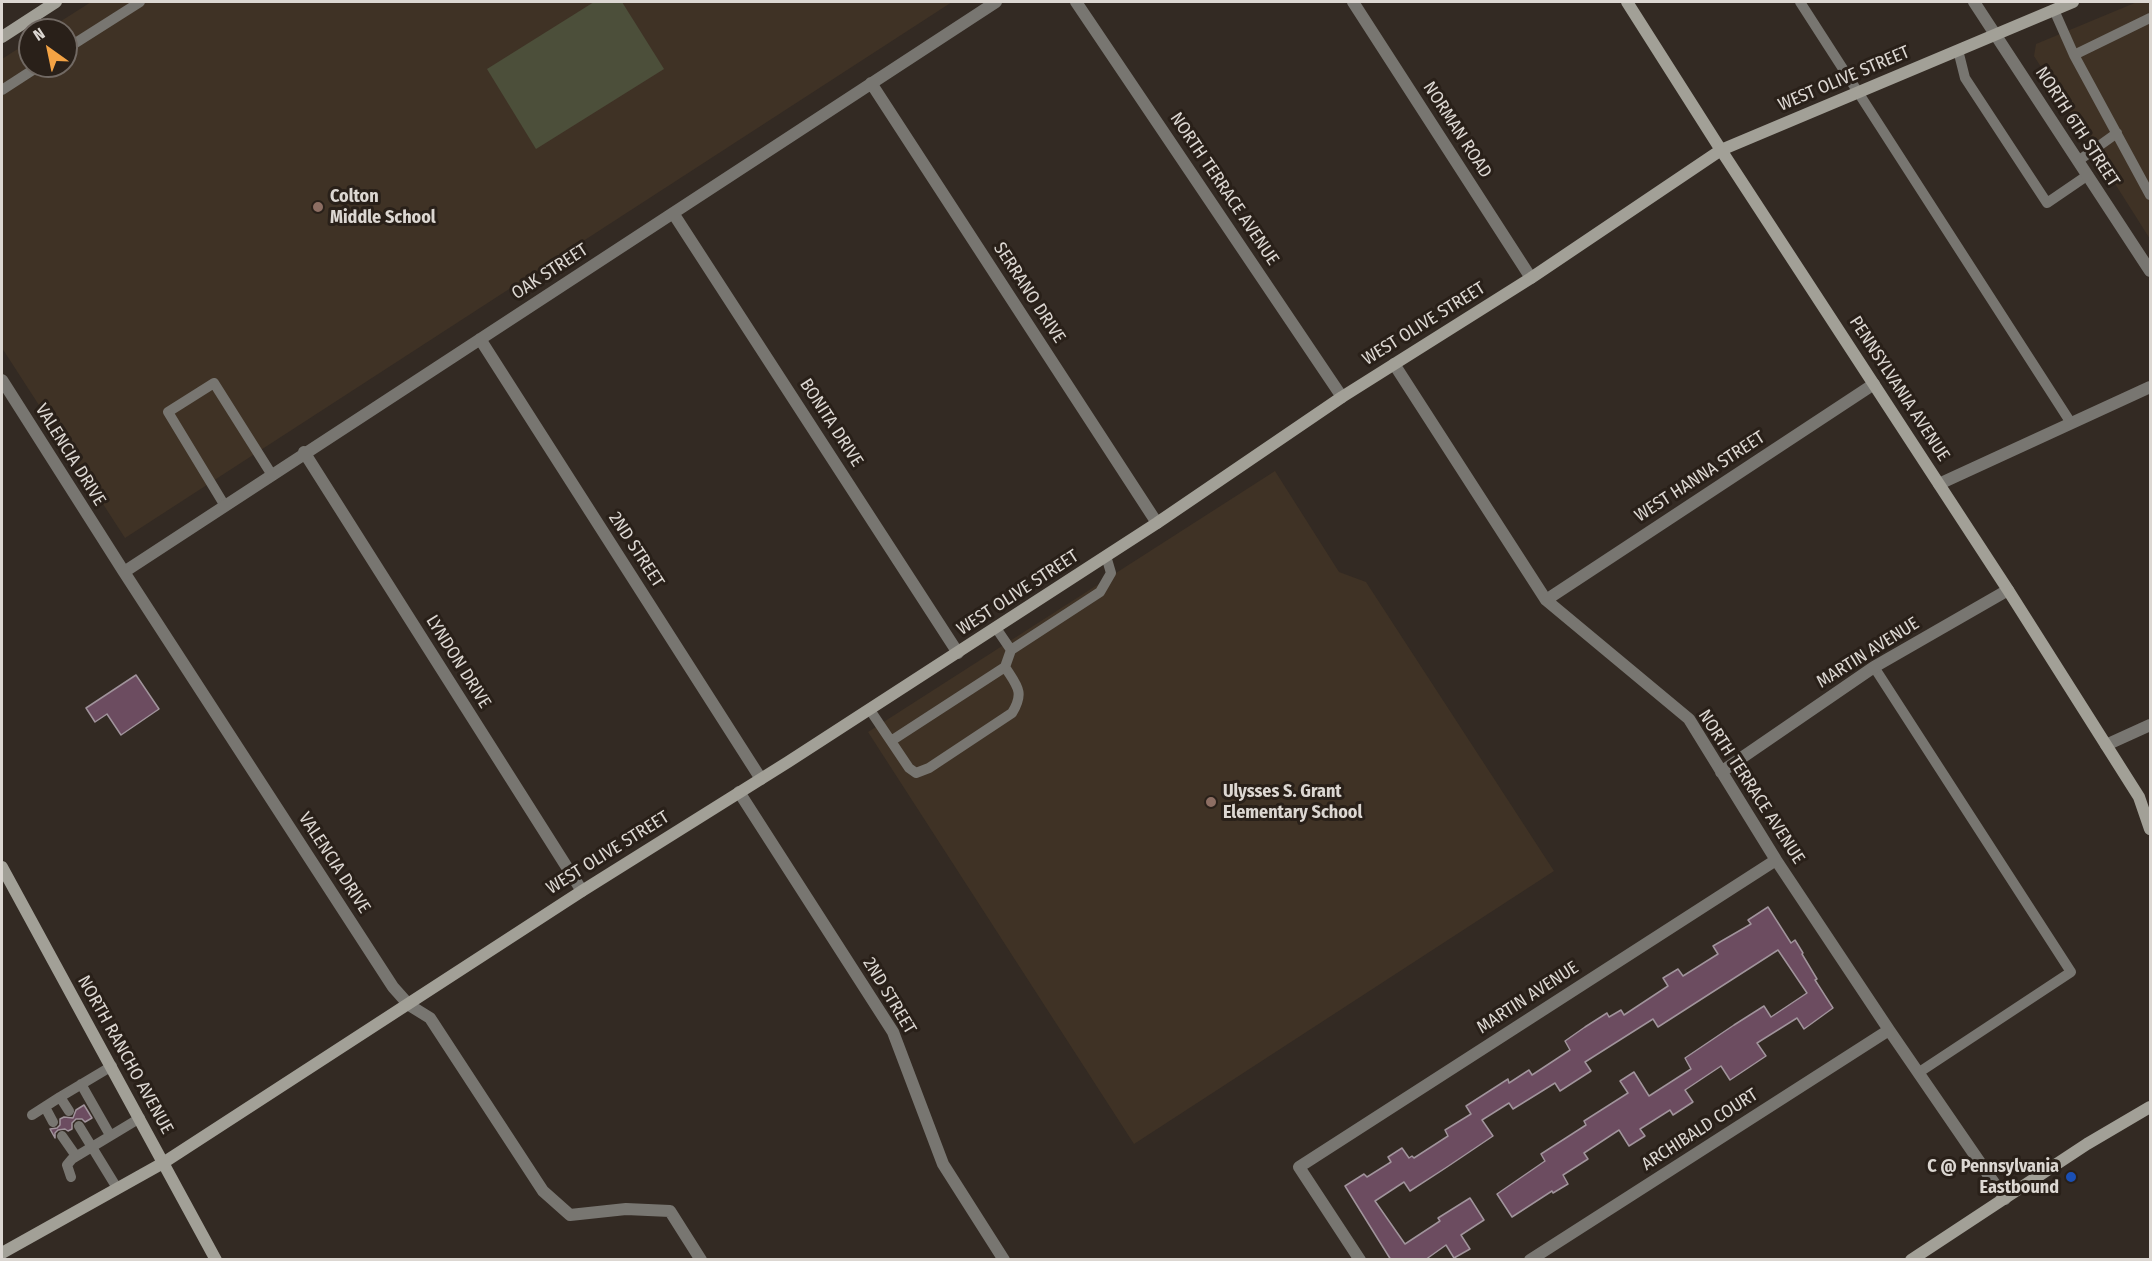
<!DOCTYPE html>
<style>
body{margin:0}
#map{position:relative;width:2152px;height:1261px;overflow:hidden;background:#332a23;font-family:"Fira Sans Condensed",sans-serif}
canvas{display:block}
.frame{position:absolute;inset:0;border:3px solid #dcd7d2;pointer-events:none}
.north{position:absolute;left:18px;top:18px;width:60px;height:60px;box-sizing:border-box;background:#292019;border:2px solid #716963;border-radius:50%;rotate:327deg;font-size:16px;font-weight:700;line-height:24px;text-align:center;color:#dcd7d2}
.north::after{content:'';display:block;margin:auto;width:21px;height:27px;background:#f4a344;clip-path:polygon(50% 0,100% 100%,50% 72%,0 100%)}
</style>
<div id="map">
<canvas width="2152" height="1261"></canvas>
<div class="frame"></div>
<div class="north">N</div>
</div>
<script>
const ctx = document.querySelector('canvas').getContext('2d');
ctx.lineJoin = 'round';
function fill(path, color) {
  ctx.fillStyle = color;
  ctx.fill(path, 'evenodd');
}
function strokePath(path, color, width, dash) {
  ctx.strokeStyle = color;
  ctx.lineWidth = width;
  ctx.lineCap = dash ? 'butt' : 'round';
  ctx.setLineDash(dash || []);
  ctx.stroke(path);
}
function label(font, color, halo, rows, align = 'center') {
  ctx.font = font + ' "Fira Sans Condensed",sans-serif';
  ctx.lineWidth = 6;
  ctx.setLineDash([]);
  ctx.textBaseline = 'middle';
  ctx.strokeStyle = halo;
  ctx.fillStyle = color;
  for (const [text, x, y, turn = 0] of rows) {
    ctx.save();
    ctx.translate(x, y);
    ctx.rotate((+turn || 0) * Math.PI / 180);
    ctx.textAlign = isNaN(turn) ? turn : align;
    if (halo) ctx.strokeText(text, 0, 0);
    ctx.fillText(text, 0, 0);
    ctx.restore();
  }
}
fill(new Path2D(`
 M91,2h861l-827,536 -123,-190v-289l28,-18v25h36v-36h-19z
 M2137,2h13v237l-116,-183 2,-12z
 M1275,471l64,101 27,10 188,289 -420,273 -266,-412z`), '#3f3225');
fill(new Path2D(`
 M594,2h28l42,67 -128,80 -49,-80z`), '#4c4f3a');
const building = new Path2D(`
 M136,675l23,34 -38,26 -14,-21 -12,8 -9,-14z
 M1768,907l23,36 4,-3 8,13 -1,1 15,25 -2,1 18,28 -29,21 -7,-11 -40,25 9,13 -36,24 -9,-14 -36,24 8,12 -20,13 -3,-5 -30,19 5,7 -16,10 -10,-16 -35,23 4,6 -25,16 5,9 -15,9 -1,-2 -40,26 -15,-23 48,-33 -4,-7 45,-29 -2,-4 44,-28 -8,-12 14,-9 15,24 42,-27 -6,-11 49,-33 30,-19 7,11 36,-24 -29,-43 -120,77 -5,-8 -68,43 6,9 -31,20 -5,-8 -42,26 -4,-6 -27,17 11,16 -46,31 -37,24 -6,-9 -29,19 30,43 35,-23 -2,-3 32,-20 14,22 -23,15 9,14 -16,9 -8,-13 -21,15h-34l-46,-74 19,-12 3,3 24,-15 -3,-5 14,-9 7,10 3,-2 2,2 34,-22 -3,-6 26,-16 -5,-8 42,-27 1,4 20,-13 3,5 38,-25 -5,-9 20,-14 22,-14 2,4 12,-7 3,5 44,-29 -5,-8 15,-9 5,7 35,-22 -5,-8 38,-22 -3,-4z
 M84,1105l8,13 -7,4 -3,-3h-6l-4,4v6l-4,2 -3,-2 -7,1 -3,3v5l-5,-9 7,-1 3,-3v-6l4,-2 9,1 3,-8z`);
fill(building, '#6c4c60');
strokePath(building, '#a1949c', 1.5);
strokePath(new Path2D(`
 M1800,2l271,421
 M2054,10l20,45 76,140
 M66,49l74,-47
 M1958,50l7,28 82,125 41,-28
 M2074,55l76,-37
 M2,90l37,-24
 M2078,161l39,-28
 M225,506l-57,-94 46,-29 58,92
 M1011,650l89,-58 11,-19 -5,-17
 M1874,667l197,305 -153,101
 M870,710l39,58 7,5 13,-5 83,-55c13,-21 5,-27 -7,-46l6,-17 -15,-22
 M891,741l114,-74
 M81,1084l29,51
 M45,1107l8,15
 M69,1111l-9,-14 52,-31
 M32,1115l28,-18
 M79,1126l38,62
 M62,1136l14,20
 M71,1177l-4,-12 5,-6 68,-41`), '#787671', 10);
strokePath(new Path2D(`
 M1076,2l266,395
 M1353,2l178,276
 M1974,2l176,269
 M871,83l286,440
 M673,213l285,440
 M480,339l281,440
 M1394,364l152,236 143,119 87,141 113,170 116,169
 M2,380l122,192 269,415 16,18 21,13 113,173 27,24 56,-6 44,2 31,49
 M304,452l278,439
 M1939,484l211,-97
 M124,572l872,-570
 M1546,600l328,-216
 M2106,745l44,-20
 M1721,772l153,-105 134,-77
 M739,792l154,240 50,132 61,96
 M1360,1260l-61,-93 477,-307
 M1530,1260l359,-230`), '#787671', 12);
strokePath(new Path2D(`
 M1627,2l94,148 287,440 131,207 11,32
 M2,37l54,-35
 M2,867l214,393
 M2,1253l161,-90 419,-272 206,-129 369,-239 185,-126 189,-119 190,-128 352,-148
 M1911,1260l176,-116 63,-37`), '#a2a097', 12);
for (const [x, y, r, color] of [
 [318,207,6,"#8d6e63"],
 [1211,802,6,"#8d6e63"],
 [2071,1177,6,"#1a4fb4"]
]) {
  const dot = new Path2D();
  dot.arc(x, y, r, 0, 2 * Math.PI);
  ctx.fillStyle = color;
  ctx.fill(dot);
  strokePath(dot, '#292019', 2);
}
label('18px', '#dcd7d2', '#292019', [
 ["WEST OLIVE STREET",1844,79,-23],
 ["NORTH 6TH STREET",2077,127,57],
 ["NORMAN ROAD",1457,130,57],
 ["NORTH TERRACE AVENUE",1224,189,56],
 ["OAK STREET",550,272,-33],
 ["SERRANO DRIVE",1029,293,57],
 ["WEST OLIVE STREET",1424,324,-32],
 ["PENNSYLVANIA AVENUE",1899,389,57],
 ["BONITA DRIVE",831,423,57],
 ["VALENCIA DRIVE",70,455,58],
 ["WEST HANNA STREET",1700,477,-33],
 ["2ND STREET",636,550,57],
 ["WEST OLIVE STREET",1018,593,-33],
 ["MARTIN AVENUE",1868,653,-32],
 ["LYNDON DRIVE",458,662,58],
 ["NORTH TERRACE AVENUE",1751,787,57],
 ["WEST OLIVE STREET",608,853,-32],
 ["VALENCIA DRIVE",334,863,57],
 ["2ND STREET",889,996,59],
 ["MARTIN AVENUE",1528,998,-33],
 ["NORTH RANCHO AVENUE",125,1055,61],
 ["ARCHIBALD COURT",1700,1130,-33]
]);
label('bold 18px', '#dcd7d2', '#292019', [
 ["Colton",330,197],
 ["Middle School",330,218],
 ["Ulysses S. Grant",1223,792],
 ["Elementary School",1223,813],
 ["C @ Pennsylvania",2059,1167,"right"],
 ["Eastbound",2059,1188,"right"]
], 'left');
</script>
